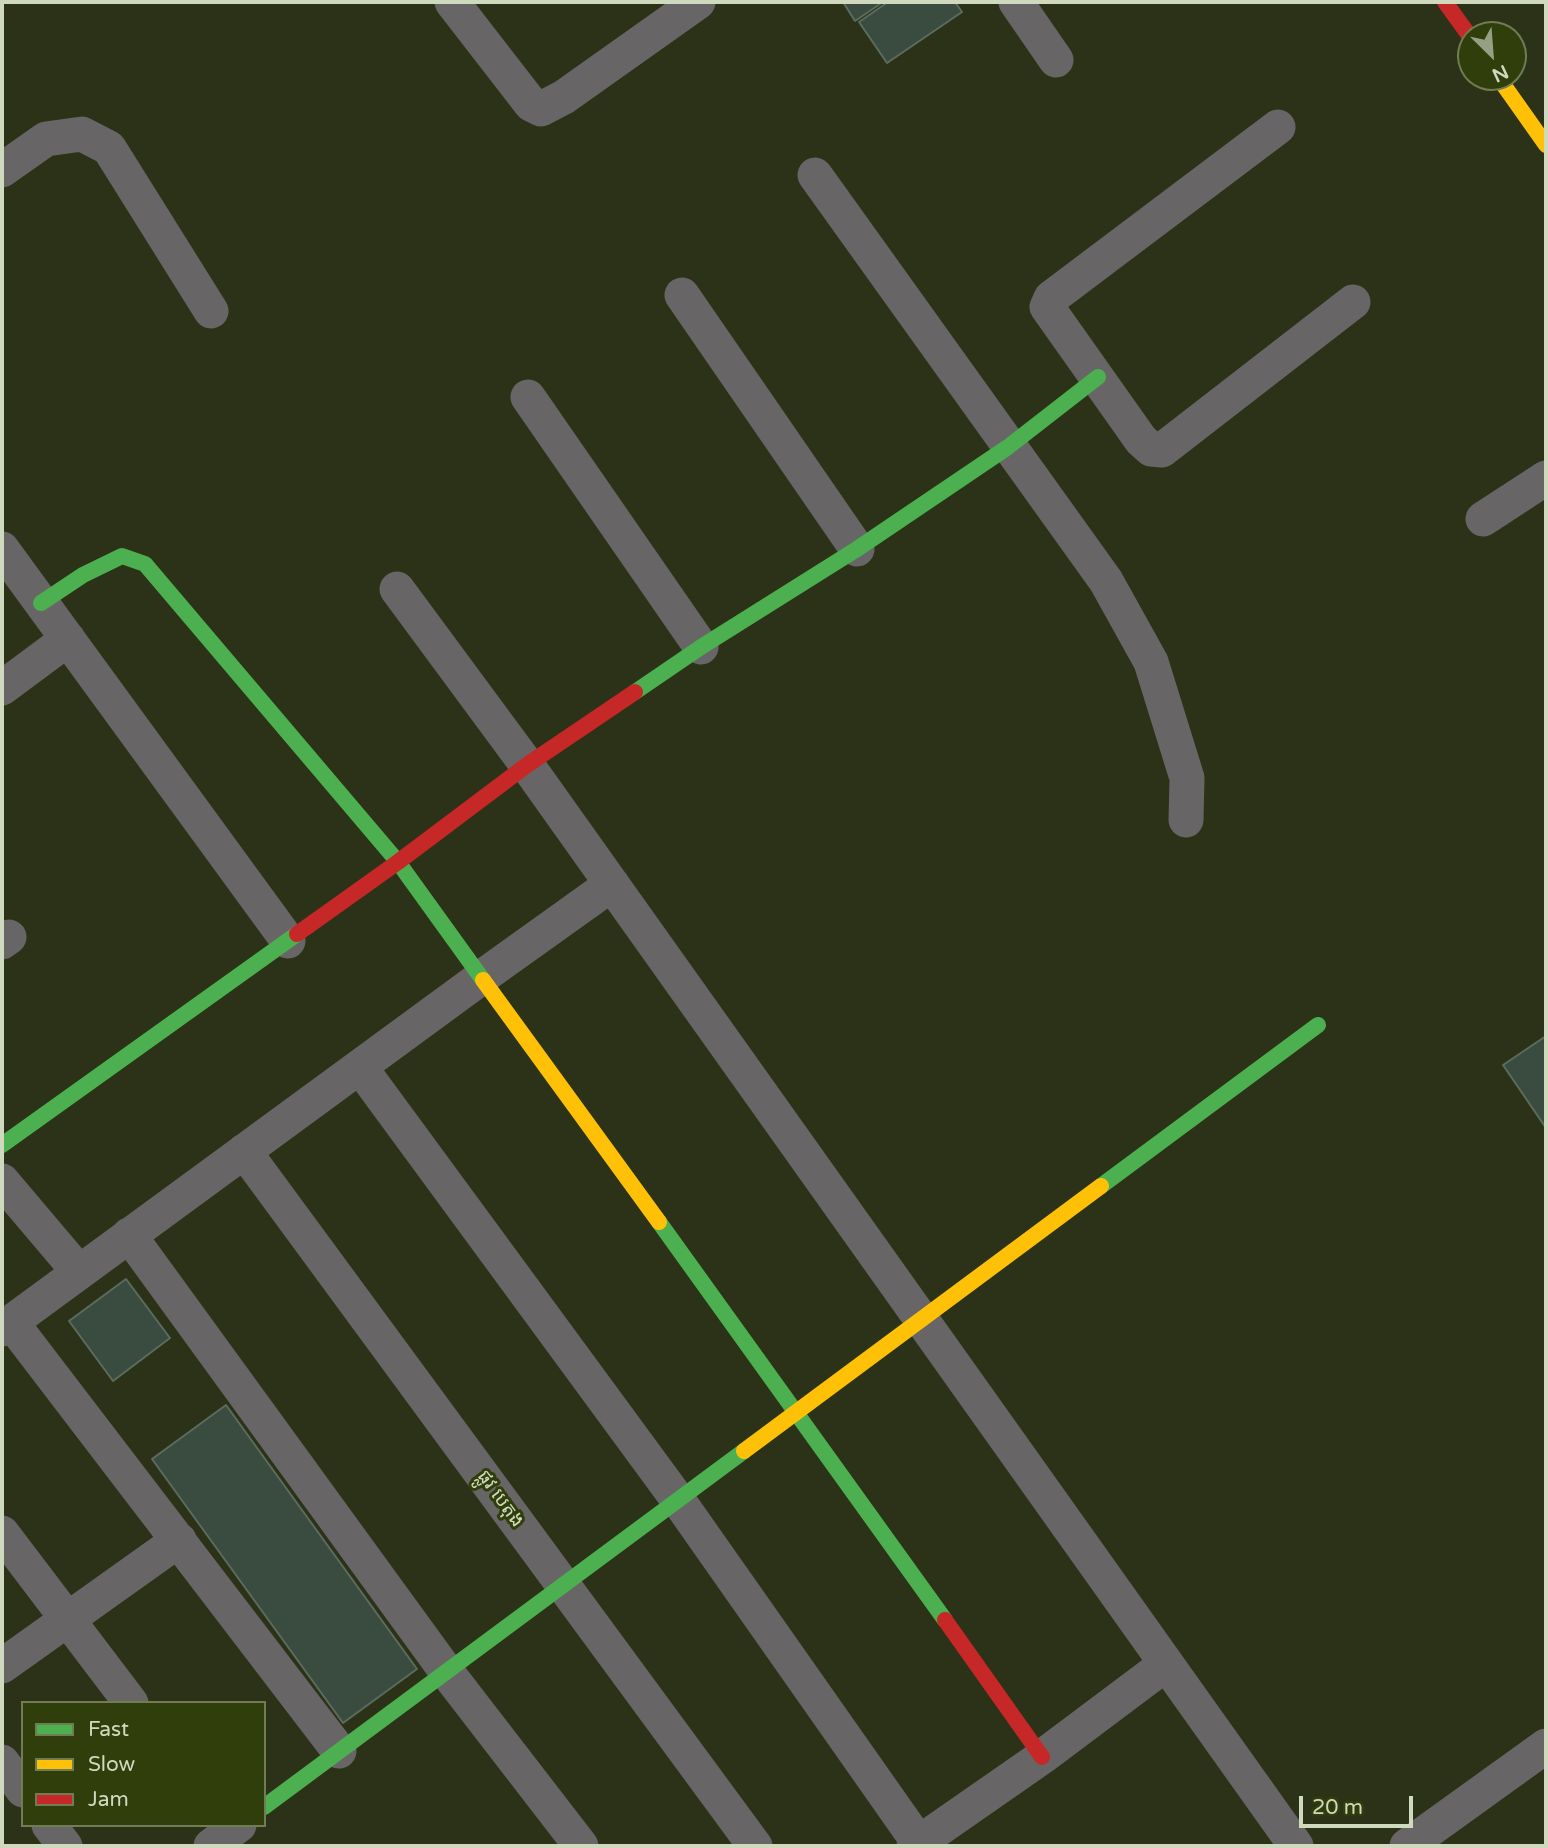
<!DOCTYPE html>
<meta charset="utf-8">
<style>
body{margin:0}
#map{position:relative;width:1548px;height:1848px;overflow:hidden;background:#2b3217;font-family:"Varela Round",sans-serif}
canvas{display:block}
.frame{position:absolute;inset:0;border:4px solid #cfd9be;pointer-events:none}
.legend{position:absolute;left:21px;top:1701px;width:245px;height:126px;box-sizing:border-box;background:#303e0b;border:2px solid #707c53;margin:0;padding:9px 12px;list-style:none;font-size:21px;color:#cfd9be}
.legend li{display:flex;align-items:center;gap:14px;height:35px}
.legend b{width:35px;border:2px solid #707c53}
.north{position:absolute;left:1457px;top:21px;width:70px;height:70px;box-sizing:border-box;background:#303e0b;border:2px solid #707c53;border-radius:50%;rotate:155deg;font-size:19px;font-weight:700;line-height:28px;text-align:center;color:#cfd9be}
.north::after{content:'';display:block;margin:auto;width:24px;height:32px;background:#969f84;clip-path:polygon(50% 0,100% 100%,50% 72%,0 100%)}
.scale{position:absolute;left:1299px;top:1796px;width:114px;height:32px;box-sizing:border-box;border:4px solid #cfd9be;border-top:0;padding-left:9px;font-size:21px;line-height:24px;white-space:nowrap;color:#cfd9be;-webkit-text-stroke:5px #303e0b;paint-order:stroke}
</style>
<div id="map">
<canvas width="1548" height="1848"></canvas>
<div class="frame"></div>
<ul class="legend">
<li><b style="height:9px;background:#4caf50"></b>Fast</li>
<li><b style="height:9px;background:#ffc107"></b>Slow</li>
<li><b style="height:9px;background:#c62828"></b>Jam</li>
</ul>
<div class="north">N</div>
<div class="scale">20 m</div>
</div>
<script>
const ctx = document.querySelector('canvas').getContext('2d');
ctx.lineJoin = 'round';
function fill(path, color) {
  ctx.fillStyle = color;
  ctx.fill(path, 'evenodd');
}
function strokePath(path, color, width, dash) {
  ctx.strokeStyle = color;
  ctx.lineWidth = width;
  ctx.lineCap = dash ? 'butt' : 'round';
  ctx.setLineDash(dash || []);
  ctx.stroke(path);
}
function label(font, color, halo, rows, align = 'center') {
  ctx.font = font + ' "Varela Round","Noto Sans Khmer",sans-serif';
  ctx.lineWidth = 6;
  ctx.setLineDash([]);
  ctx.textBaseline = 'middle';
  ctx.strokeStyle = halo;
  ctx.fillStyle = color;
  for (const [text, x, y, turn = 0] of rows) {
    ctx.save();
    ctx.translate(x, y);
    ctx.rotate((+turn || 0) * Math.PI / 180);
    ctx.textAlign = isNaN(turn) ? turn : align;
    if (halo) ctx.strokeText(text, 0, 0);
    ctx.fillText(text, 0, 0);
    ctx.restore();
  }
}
const building = new Path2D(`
 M843,2h40l-28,19z
 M888,2h67l7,10 -75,51 -28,-41z
 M1546,1036v92l-43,-63z
 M126,1279l44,59 -57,43 -44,-60z
 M226,1405l191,264 -74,54 -191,-264z`);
fill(building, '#394c3f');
strokePath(building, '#5b6c5e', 2);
strokePath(new Path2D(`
 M452,2l79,102 10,5 23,-12 134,-95
 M1016,2l40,58
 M1278,127l-227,171 -4,9 94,133 10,9 11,1 191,-148
 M2,170l44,-31 36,-5 27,14 102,163
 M815,175l291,406 45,81 36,116 -1,42
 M682,295l175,254
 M528,397l173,250
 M1483,519l63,-41
 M2,549l286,392
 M397,589l130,176 769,1081
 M2,688l66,-49
 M2,942l7,-5
 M360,1067l318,433 241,343
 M244,1151l511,695
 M2,1181l77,91
 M129,1235l317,436 135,175
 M11,1322l328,429
 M2,1329l480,-352 130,-93
 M2,1533l129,170
 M2,1666l177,-126
 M2,1762l21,28
 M49,1825l16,21
 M211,1846l28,-21
 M914,1846l128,-89 124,-93
 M1407,1846l139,-100`), '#676566', 35);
strokePath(new Path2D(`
 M41,603l42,-28 39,-19 23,8 253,298 85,118
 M635,692l66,-45 156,-98 151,-102 90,-70
 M2,1145l295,-211
 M1101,1186l217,-161
 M659,1222l286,398
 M264,1807l480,-356`), '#4caf50', 16);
strokePath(new Path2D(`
 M1498,77l48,68
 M483,980l176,242
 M744,1451l357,-265`), '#ffc107', 16);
strokePath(new Path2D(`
 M1445,2l26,36
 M297,934l101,-72 129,-97 108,-73
 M945,1620l97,137`), '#c62828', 16);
label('19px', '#cfd9be', '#303e0b', [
 ["ផ្លូវ បេតុង",500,1499,54]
]);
</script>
